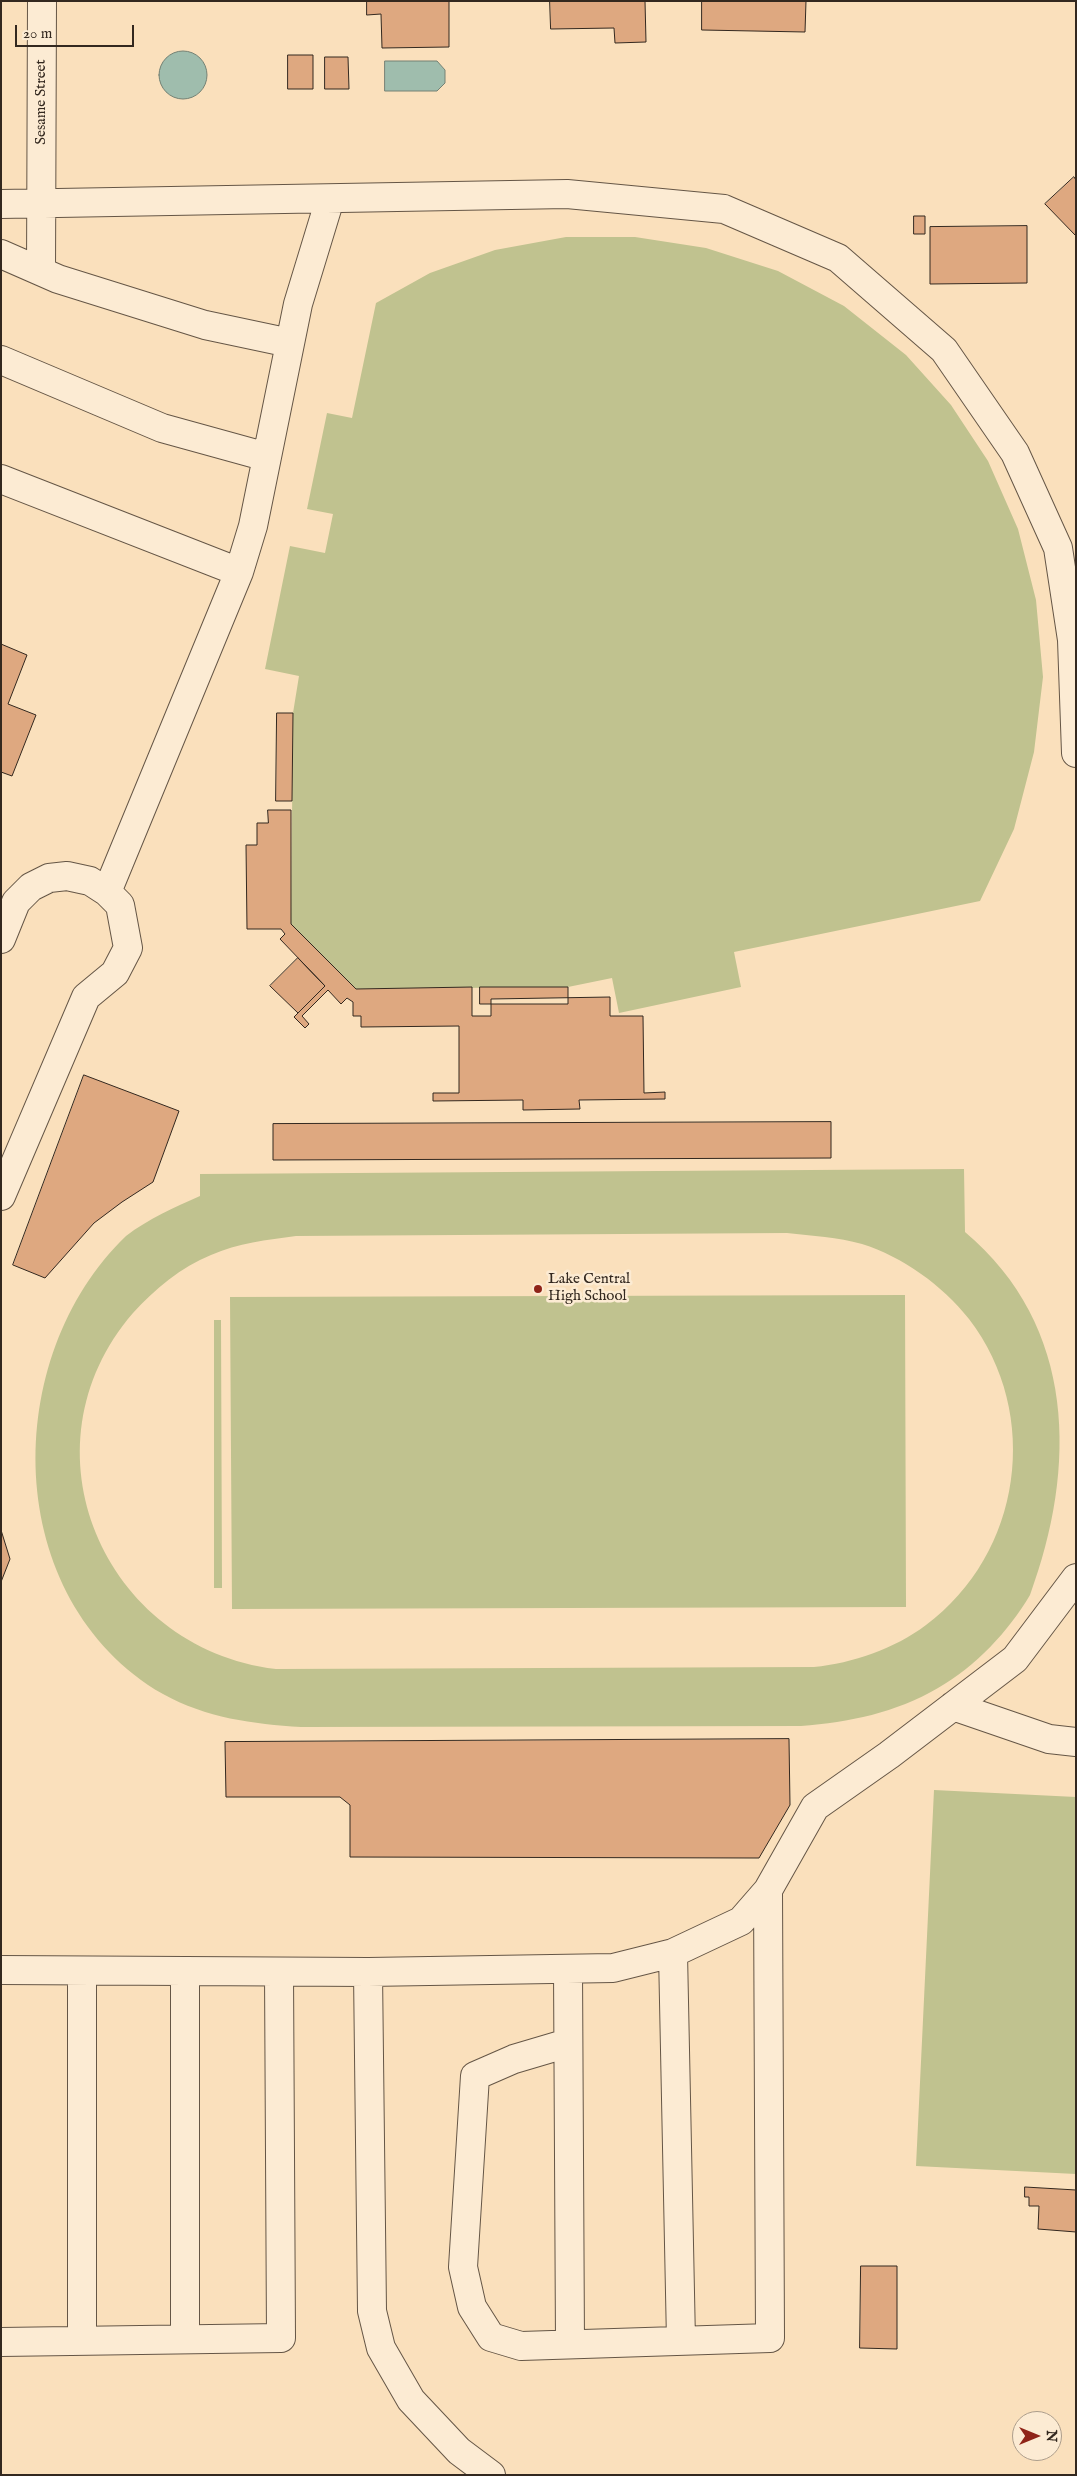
<!DOCTYPE html>
<style>
body{margin:0}
#map{position:relative;width:1077px;height:2476px;overflow:hidden;background:#fae0bc;font-family:"IM FELL English",serif}
canvas{display:block}
.frame{position:absolute;inset:0;border:2px solid #33281f;pointer-events:none}
.north{position:absolute;left:1012px;top:2411px;width:50px;height:50px;box-sizing:border-box;background:#fcebd3;border:1px solid #ac9d8b;border-radius:50%;rotate:90deg;font-size:14px;font-weight:700;line-height:20px;text-align:center;color:#33281f}
.north::after{content:'';display:block;margin:auto;width:18px;height:22px;background:#8f2418;clip-path:polygon(50% 0,100% 100%,50% 72%,0 100%)}
.scale{position:absolute;left:15px;top:25px;width:119px;height:22px;box-sizing:border-box;border:2px solid #33281f;border-top:0;padding-left:6px;font-size:15px;line-height:18px;white-space:nowrap;color:#33281f;-webkit-text-stroke:4px #fcebd3;paint-order:stroke}
</style>
<div id="map">
<canvas width="1077" height="2476"></canvas>
<div class="frame"></div>
<div class="north">N</div>
<div class="scale">20 m</div>
</div>
<script>
const ctx = document.querySelector('canvas').getContext('2d');
ctx.lineJoin = 'round';
function fill(path, color) {
  ctx.fillStyle = color;
  ctx.fill(path, 'evenodd');
}
function strokePath(path, color, width, dash) {
  ctx.strokeStyle = color;
  ctx.lineWidth = width;
  ctx.lineCap = dash ? 'butt' : 'round';
  ctx.setLineDash(dash || []);
  ctx.stroke(path);
}
function label(font, color, halo, rows, align = 'center') {
  ctx.font = font + ' "IM FELL English",serif';
  ctx.lineWidth = 5;
  ctx.setLineDash([]);
  ctx.textBaseline = 'middle';
  ctx.strokeStyle = halo;
  ctx.fillStyle = color;
  for (const [text, x, y, turn = 0] of rows) {
    ctx.save();
    ctx.translate(x, y);
    ctx.rotate((+turn || 0) * Math.PI / 180);
    ctx.textAlign = isNaN(turn) ? turn : align;
    if (halo) ctx.strokeText(text, 0, 0);
    ctx.fillText(text, 0, 0);
    ctx.restore();
  }
}
fill(new Path2D(`
 M566,237h69l71,11 72,23 66,35 62,49 45,50 37,56 30,68 18,71 7,77 -9,75 -20,77 -34,72 -246,51 7,35 -122,26 -7,-35 -44,9 -212,2 -65,-65 2,-211 6,-37 -34,-7 25,-123 35,7 8,-39 -26,-5 20,-96 25,5 24,-115 54,-30 65,-23z
 M964,1169l1,63c112,94 112,236 65,363 -22,37 -54,71 -92,93 -43,25 -88,34 -137,38l-500,1c-48,-3 -95,-9 -138,-33 -163,-95 -163,-337 -37,-458 22,-17 49,-29 74,-40v-22zM787,1233c25,3 51,4 75,11 41,13 80,41 107,75 73,95 53,235 -43,306 -32,24 -73,38 -112,42l-538,2c-173,-21 -259,-222 -143,-356 22,-24 48,-46 78,-58 27,-12 56,-15 85,-19z
 M905,1295l1,312 -674,2 -2,-312z
 M214,1320h7l1,268h-8z
 M934,1790l142,7v377l-160,-8z`), '#c0c28f');
const water = new Path2D(`
 M159 75a24 24 0 1 1 48 0a24 24 0 1 1-48 0Z
 M385,61h52l8,9v13l-8,8h-52z`);
fill(water, '#9fbdad');
strokePath(water, '#748174', 1);
const building = new Path2D(`
 M367,1h82v46l-67,1 -1,-34 -14,1z
 M550,1h95l1,41 -31,1 -1,-15 -63,1z
 M702,1h104l-1,31 -103,-2z
 M288,55h25v34h-25z
 M325,57h23l1,32h-24z
 M1074,177l2,3v56l-31,-32z
 M914,216h11v18h-11z
 M1027,226v57l-97,1v-57z
 M1,644l26,11 -19,49 28,11 -24,61 -11,-4z
 M277,713h16l-1,88h-16z
 M268,810h23v114l65,65 116,-2v29h19v-17l119,-2v19h33l1,77 21,-1v7l-86,1 1,9 -57,1v-10l-90,1v-8h26v-67l-98,1v-11h-8v-14l-6,-4 -6,6 -13,-14 -26,26 7,8 -4,4 -11,-11 31,-31 -45,-47 5,-5 -4,-5h-34l-1,-84h11v-22h11z
 M298,958l27,28 -27,27 -28,-27z
 M480,987h88v17h-88z
 M84,1075l95,36 -26,71 -31,20 -28,21 -49,55 -32,-13z
 M831,1122v36l-558,2v-36z
 M1,1530l9,29 -9,23z
 M789,1739l1,66 -31,53 -409,-1v-52l-10,-8h-114l-1,-55z
 M1025,2187l51,3v42l-38,-3 1,-23h-10v-9h-4z
 M861,2266h36v83l-37,-1z`);
fill(building, '#dea880');
strokePath(building, '#33281f', 1);
const minor = new Path2D(`
 M1,204l566,-10 157,15 114,49 106,92 71,103 43,95 14,92 4,113
 M1,254l57,25 147,46 85,18
 M41,271l1,-270
 M1,360l161,68 105,29
 M1,479l238,93
 M107,892l132,-320 14,-46 45,-222 32,-105
 M1,939l15,-37 15,-15 18,-9 18,-2 23,5 17,11 13,13 8,43 -13,25 -29,24 -85,199
 M953,1706l96,33 27,3
 M673,1953l8,388
 M568,1969l2,375
 M1,1970l367,2 245,-4 60,-15 68,-32 27,-31 47,-83 74,-52 126,-96 61,-81
 M82,1971v370
 M185,1971v368
 M368,1972l4,339 9,37 30,52 48,51 32,24
 M568,2043l-54,16 -39,17 -12,191 9,40 19,30 30,9 249,-8 -2,-448
 M1,2342l280,-4 -2,-366`);
strokePath(minor, '#655646', 30);
strokePath(minor, '#fcebd3', 28);
for (const [x, y, r, color] of [
 [538,1289,5,"#8f2418"]
]) {
  const dot = new Path2D();
  dot.arc(x, y, r, 0, 2 * Math.PI);
  ctx.fillStyle = color;
  ctx.fill(dot);
  strokePath(dot, '#fcebd3', 2);
}
label('15px', '#33281f', '#fcebd3', [
 ["Sesame Street",42,102,-90]
]);
label('15px', '#33281f', '#fcebd3', [
 ["Lake Central",548,1280],
 ["High School",548,1297]
], 'left');
</script>
